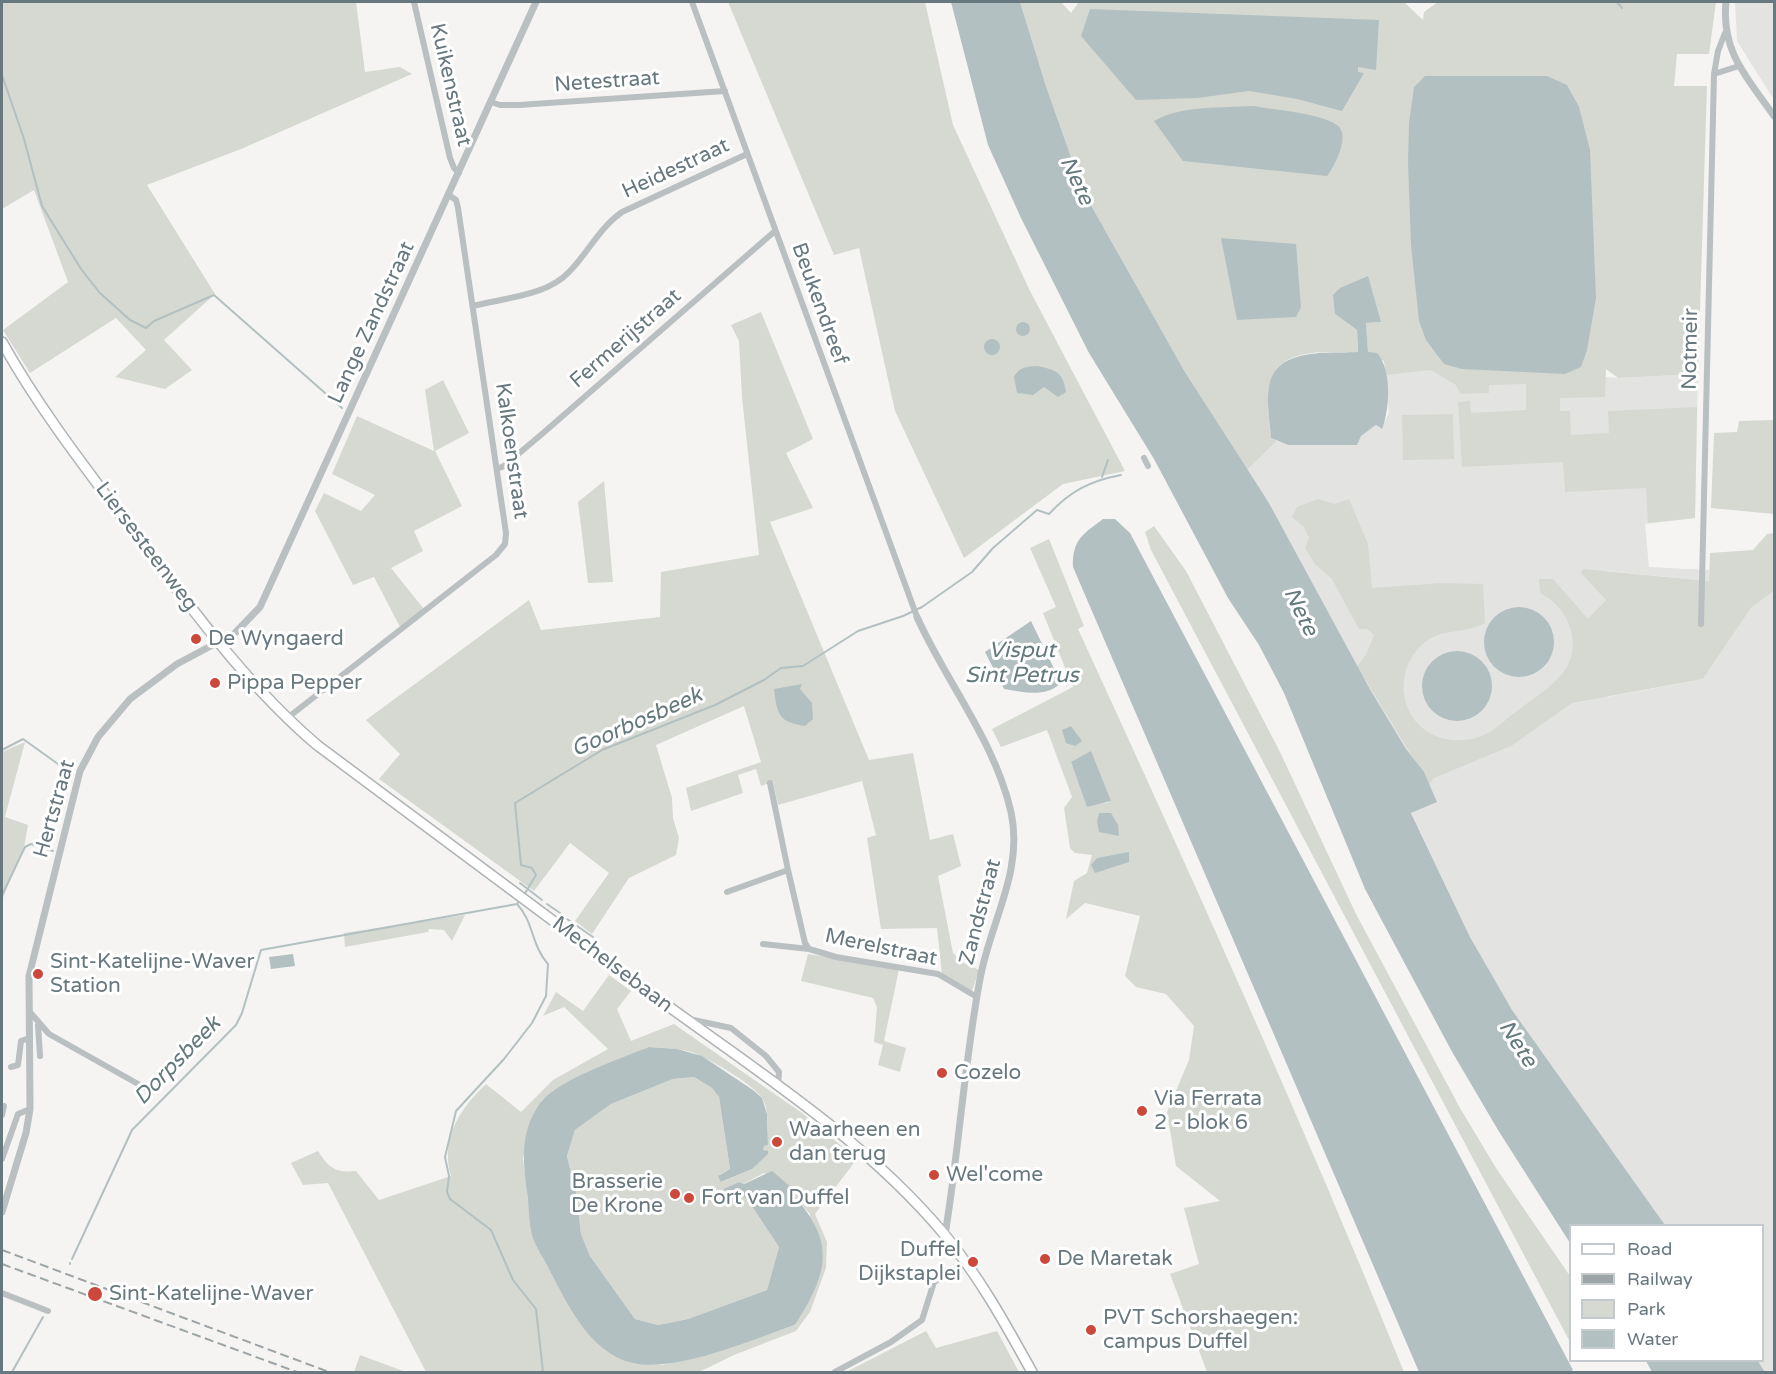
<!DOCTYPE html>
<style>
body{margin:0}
#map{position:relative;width:1776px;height:1374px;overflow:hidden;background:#f5f4f2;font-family:"Varela Round",sans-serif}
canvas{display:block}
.frame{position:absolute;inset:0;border:3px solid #68787f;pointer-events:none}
.legend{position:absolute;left:1569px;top:1224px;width:195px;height:138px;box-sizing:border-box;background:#fff;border:2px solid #c3c9cc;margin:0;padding:8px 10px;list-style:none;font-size:18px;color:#68787f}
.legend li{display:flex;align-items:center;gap:12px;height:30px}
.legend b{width:30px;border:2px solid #c3c9cc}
</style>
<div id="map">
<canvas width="1776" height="1374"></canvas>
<div class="frame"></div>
<ul class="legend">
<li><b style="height:8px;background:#fff"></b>Road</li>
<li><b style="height:8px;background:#9da4a7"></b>Railway</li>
<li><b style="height:16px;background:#d5d9d2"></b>Park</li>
<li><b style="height:16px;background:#b3c0c2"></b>Water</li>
</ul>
</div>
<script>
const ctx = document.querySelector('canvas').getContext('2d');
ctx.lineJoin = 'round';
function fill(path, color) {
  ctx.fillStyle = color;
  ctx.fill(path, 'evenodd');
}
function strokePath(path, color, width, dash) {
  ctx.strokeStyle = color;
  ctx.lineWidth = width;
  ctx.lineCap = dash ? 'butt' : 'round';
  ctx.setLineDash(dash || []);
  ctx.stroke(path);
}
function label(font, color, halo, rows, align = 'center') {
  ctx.font = font + ' "Varela Round",sans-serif';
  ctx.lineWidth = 6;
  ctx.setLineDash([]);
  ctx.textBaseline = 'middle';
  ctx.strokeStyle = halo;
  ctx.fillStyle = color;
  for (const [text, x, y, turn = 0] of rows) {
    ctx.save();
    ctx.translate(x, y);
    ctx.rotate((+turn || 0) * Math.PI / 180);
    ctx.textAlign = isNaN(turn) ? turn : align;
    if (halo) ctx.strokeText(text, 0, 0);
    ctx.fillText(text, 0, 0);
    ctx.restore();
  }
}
fill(new Path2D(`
 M1735,2h39v98l-37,-59z
 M1384,361l234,17 80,-4 -3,144 -50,6 4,43 60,3v11l-102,-10v126l96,-18 48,-71 23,-17v781h-9l-7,-11 4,-1v-134l-97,-1 -153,-214 -42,-74 -59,-125 -40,-121 -102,-188 -22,-33 30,-29 11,4 73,-9 15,-11 5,4 8,-16z`), '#e3e4e2');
fill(new Path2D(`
 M2,2h354l9,70 35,-5 12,7 -171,75 -94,36 68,109 -51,46 28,30 -27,19 -50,-12 31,-27 -30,-32 -86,55 -27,-43 65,-48 -34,-92 -32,19z
 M728,2h197l28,123 76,164 96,182 -62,13 -99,74 -69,-147 -36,-163 -25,7z
 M1020,2h41l10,11 8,-11h325l19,18 1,-8 14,-10h278l-7,52h-32l-3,32h33l-9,288 -80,4 -12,-9 -1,28 -45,1v13h10l1,24 38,-2 -1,-22 89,-4 -2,111 -47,5 -2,-35 -81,4 -2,-30 -101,5 -4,-65 12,-1 1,12 55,-3v-26l-37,1v8l-29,1 -4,-9 -25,-15 -45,5 -2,-14 -16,-8 -2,-30 15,-1 -46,-8 22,16 1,23c-29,-1 -82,-7 -89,33 -3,16 1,36 2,52l6,3 -30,29 -62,-98 -102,-181 -37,-105z
 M761,312l52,127 -27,14 27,55 -43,14 99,238 44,-7 17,87 23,-6 8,32 -23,10 15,77 11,10 15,7 -7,21 -30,-17 -5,-46 -56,1 -14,-91 9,-3 -14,-54 -84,24 -5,-23 -12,4 -5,-17 -18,6 5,18 -52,18 -5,-23 75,-26 -17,-56 -88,39 16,53 1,20 6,20 -3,17 -47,23 -37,56 -17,-13 34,-48 -39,-30 -36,48 -155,-112 21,-25 -34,-34 163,-120 12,30 119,-13 1,-45 98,-17 -17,-158 -3,-56 -8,-16z
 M443,380l26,53 -34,18 27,55 -48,25 9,20 -32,17 33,41 -24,18 -26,-50 -21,8 -38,-74 9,-18 37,18 14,-16 -43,-21 25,-58 77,35 -9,-61z
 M1453,414l1,45 -51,1 -1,-45z
 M1774,420v94l-63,-6 3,-75 23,-1 2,-11z
 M604,481l9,101 -25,1 -10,-81z
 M1318,499l17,5 14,-5 19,45 4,44 70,-5 41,1 2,39c-15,8 -28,7 -44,11 -28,8 -42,39 -36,65 8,36 47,50 79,36 13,-6 25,-19 37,-27 14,-11 31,-21 42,-35 21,-28 6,-66 -23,-80l-1,-14h14l35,40 18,-19 -25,-27 2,-4 126,12 1,-28 43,-3 14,-16 7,-1v58l-23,17 -48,71 -131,24 -61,43 -77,32 -5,6 -72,-118 9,-11 8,-20 -7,-6h-8l-27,-50 -17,-15 -10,-16 4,-10 -5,-11 -12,-10 5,-10z
 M1154,526l32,45 94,181 76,162 104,194 36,60 74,108v66l-419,-792 -6,-18z
 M1049,539l35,87 -6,3c113,246 225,493 326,743h-197l-37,-98 29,-10 -15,-56 36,-7 -44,-35 -9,-54 22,-52 5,-34 -28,-32 -30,-7 -11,-11 15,-60 -55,-13 -19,16 8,-38 13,-8 5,-18 -17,-2 -5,-5 -6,-40 8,-11 -25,-67 -46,17 -9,-18 81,-42 -30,-74 13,-6 -26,-59zM1071,762l39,40 -23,4z
 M25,742l-20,75 23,8 -4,23 -22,52v-148z
 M465,915l-13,26 -8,-11 -15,-1 -1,3 -83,15 -1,-14z
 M808,954l91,15 -15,72 22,7 -6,24 -22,-7 5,-20 -9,-3 3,-35 -4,-9 -72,-17z
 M609,975l22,16 -14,18 14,32 43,-17 128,89 55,46 -42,55 12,28 -1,26 -16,44 -14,19 -62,24 -35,17h-273l-98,-189 -25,2 -12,-22 27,-12c11,17 17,22 38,20l23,29 72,-24c-11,-38 9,-67 35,-92l35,28 32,-32 55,-31 -44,-42 -21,9 13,-24 27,19zM649,1047c14,1 29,1 42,5 16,5 63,33 71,46 8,13 5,33 6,47l-5,1v5h4l-15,18 -30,13 -3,-7 11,-6 -11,-72 -7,-9 -18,-11 -21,2 -62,25 -36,26 -8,26 10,41 4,37 9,22 45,63 23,6 30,-6 79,-29 12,-43 -30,-45 -11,-11 -15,-2 16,-7 4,2 21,-11 28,15 -2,3 20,23 -14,111 -82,27 -52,13 -30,-2 -104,-163 -5,-42 10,-43 9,-15 12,-10 31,-16z
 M926,1331l10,17 61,-17 22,41h-173z
 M360,1355l46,17h-52z`), '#d5d9d2');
fill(new Path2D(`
 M951,2h69l26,84 37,105 102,181 84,131 102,188 35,58 18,23 13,30 -26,11 59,124 42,73 153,215 -95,1v17l-72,-113 -47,-80 -86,-161 -81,-196 -25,-48 -31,-47 -74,-139 -65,-106 -68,-135 -33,-73z
 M1090,9l289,11 -3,50 -18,-3v5l6,1 -22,38 -45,-12 -48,-8 -52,7 -61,2 -55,-64z
 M1425,76h122l20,9 12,22 11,43 6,148 -9,52 -6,17 -16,7 -103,-5 -18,-5 -18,-24 -7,-19 -8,-76 -3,-83 1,-39 5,-36z
 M1254,106c20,4 66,7 83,19 14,10 -2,41 -10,51l-144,-15 -29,-40c28,-16 68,-13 100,-15z
 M1221,238l75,6 5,63 -5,10 -59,3z
 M1368,276l13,46 -15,1 2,29 9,1c15,16 13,57 5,76l-6,-4 -15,11 -4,9h-69l-17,-7c-1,-16 -5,-36 -2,-52 7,-40 61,-32 89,-34l-1,-22 -22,-16 -2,-19 7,-7z
 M1016 329a7 7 0 1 1 14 0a7 7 0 1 1-14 0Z
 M984 347a8 8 0 1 1 16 0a8 8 0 1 1-16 0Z
 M1038,366c18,4 25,6 28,26l-8,5 -14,-10 -11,8 -16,-2 -3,-16c6,-11 13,-10 24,-11z
 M1103,519h12l15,14 443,837 -3,2h-151l-346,-805c-1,-27 10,-33 30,-48z
 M1484 642a35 35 0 1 1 70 0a35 35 0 1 1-70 0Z
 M1031,621l30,62c-16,15 -37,9 -57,6l-19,-37z
 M1422 686a35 35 0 1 1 70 0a35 35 0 1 1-70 0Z
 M802,684l-2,5 12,14 1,16 -8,7c-26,-4 -28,-11 -31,-37z
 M1071,726l11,15 -7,5 -9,-3 -4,-13z
 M1091,751l20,50 -24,6 -16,-45z
 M1099,813h12l7,12 1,11 -20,-4 -2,-11z
 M1129,852v10l-34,11 -4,-8 6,-7z
 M293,954l2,12 -24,3 -2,-12z
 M649,1047l28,2 25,7 51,34 9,8 5,16 1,31 -4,1 -1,4 5,1v3l-16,15 -31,13 -3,-6 12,-7 -11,-72 -7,-9 -18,-11 -21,2 -62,25 -36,26 -8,26 10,41 4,37 9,22 45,63 23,6 30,-6 79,-29 12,-43 -30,-45 -11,-11 -9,3 -6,-5 16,-7 5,2 28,-13 20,17 -2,3c45,50 41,78 5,134 -42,14 -119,48 -162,38 -44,-10 -66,-60 -85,-96 -5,-10 -13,-21 -16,-32 -3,-12 -3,-24 -4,-36 -5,-35 -9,-66 12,-96 17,-23 82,-45 109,-56z
 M1646,1361h112l7,11h-113z`), '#b3c0c2');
strokePath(new Path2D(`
 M1617,2l5,6
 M2,75l22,64 18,67 39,63 19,24 30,27 16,8 8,-7 60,-26 128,113
 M1102,477l6,-17
 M2,750l21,-11 49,35
 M520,883l22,17
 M2,895l23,-48 6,-3 22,7
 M524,895l12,-20 -4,-7 -11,-3 -6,-62 87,-53 113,-45 49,-25 17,-12 22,-2 55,-35 45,-15 19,-9 50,-35 21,-24 44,-38 12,4c21,-23 41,-33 72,-39
 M520,900l-3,4c17,18 14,41 31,60l-2,32 -14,27 -28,36 -48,52 -11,46 4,19 -2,16 3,7 41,31 22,50 23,29 7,63
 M547,904l16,11
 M567,919l26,18
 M72,1259l60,-129 104,-105 6,-12 19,-63 256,-46
 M70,1264v-1
 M12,1372l31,-55`), '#b3c0c2', 2);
const primary = new Path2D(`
 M2,342c39,70 89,133 137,197 56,74 108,146 178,206 110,82 220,163 329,245 103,76 216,146 298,244 35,42 62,91 88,138`);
strokePath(primary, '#aeb3b5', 12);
strokePath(new Path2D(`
 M414,2l36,156 4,10 5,5
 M692,2l225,615
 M1714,74l25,-8
 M491,102l9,3h19l206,-14
 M473,306c30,-8 74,-10 96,-34 19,-19 30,-44 53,-60l125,-58
 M1144,458l4,8
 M497,469l7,-3 38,-32 233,-203
 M1701,624l13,-550 4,-23 7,-18
 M286,719l210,-164 9,-11 1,-11 -48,-325 -2,-8 -7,-5
 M770,783l18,87
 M727,892l61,-22 17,73 4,6 27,8 102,17 39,23
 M763,944l46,5
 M29,1011l20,23 98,55
 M689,1019l42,9 35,28 13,16 -1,14
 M38,1025l2,31
 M11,1067l7,-2 3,-24 8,-3
 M2,1115l2,-9
 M2,1159l16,-45 12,-5
 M2,1293l46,18
 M835,1372l56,-30 31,-22 12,-38 32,-19`), '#babfc1', 6);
strokePath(new Path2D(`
 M1726,2c-5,50 21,75 48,114
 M917,617c29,65 78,124 94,195 13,60 -21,110 -31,167 -16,85 -21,171 -35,256
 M2,1212l24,-79 4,-24 -1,-133 51,-205 18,-34 32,-38 47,-35 58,-31 25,-26 276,-605`), '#babfc1', 7);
strokePath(primary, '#fff', 9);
strokePath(new Path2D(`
 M2,1250l327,122
 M2,1264l295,108`), '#9da4a7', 2, [9, 4.5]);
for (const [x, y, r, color] of [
 [196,639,6,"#cc483b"],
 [215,683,6,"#cc483b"],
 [38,974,6,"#cc483b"],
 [942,1073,6,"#cc483b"],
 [1142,1111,6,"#cc483b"],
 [777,1142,6,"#cc483b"],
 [934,1175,6,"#cc483b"],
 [675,1194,6,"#cc483b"],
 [689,1198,6,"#cc483b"],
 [1045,1259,6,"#cc483b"],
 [973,1262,6,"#cc483b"],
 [95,1294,8,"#cc483b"],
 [1091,1330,6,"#cc483b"]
]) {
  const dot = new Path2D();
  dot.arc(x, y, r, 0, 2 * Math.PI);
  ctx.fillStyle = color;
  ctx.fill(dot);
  strokePath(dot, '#fff', 2);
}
label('21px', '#68787f', '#fff', [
 ["Netestraat",607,82,-4],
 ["Kuikenstraat",450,85,77],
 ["Heidestraat",676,169,-25],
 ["Beukendreef",819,304,70],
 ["Lange Zandstraat",372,323,-65],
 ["Fermerijstraat",626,339,-41],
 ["Notmeir",1691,349,-89],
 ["Kalkoenstraat",511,451,82],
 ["Liersesteenweg",146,547,53],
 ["Hertstraat",55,809,-74],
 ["Zandstraat",981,912,-75],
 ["Merelstraat",881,948,12],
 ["Mechelsebaan",612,965,37]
]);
label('21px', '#68787f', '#fff', [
 ["De Wyngaerd",208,639],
 ["Pippa Pepper",227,683],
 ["Sint-Katelijne-Waver",50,962],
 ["Station",50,986],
 ["Cozelo",954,1073],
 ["Via Ferrata",1154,1099],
 ["2 - blok 6",1154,1123],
 ["Waarheen en",789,1130],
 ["dan terug",789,1154],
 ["Wel'come",946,1175],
 ["Brasserie",663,1182,"right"],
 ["De Krone",663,1206,"right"],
 ["Fort van Duffel",701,1198],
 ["Duffel",961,1250,"right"],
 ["Dijkstaplei",961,1274,"right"],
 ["De Maretak",1057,1259],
 ["Sint-Katelijne-Waver",109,1294],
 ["PVT Schorshaegen:",1103,1318],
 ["campus Duffel",1103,1342]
], 'left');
label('italic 22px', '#63797c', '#fff', [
 ["Nete",1076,181,65],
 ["Nete",1300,612,64],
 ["Visput",1022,651],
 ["Sint Petrus",1022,676],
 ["Goorbosbeek",637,723,-24],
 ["Nete",1517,1044,57],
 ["Dorpsbeek",178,1061,-46]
]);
</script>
